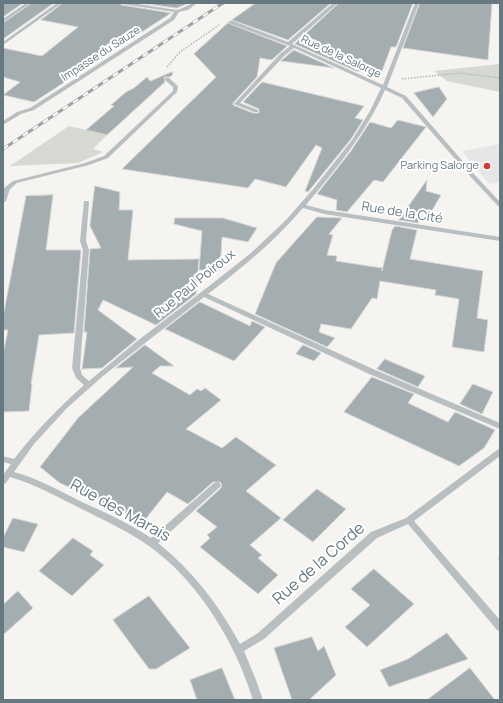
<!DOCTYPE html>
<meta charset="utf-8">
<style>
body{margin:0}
#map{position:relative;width:503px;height:703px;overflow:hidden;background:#f5f4f1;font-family:Manrope,sans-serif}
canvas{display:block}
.frame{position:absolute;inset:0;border:4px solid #667980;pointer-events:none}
</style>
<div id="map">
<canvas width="503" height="703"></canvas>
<div class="frame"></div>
</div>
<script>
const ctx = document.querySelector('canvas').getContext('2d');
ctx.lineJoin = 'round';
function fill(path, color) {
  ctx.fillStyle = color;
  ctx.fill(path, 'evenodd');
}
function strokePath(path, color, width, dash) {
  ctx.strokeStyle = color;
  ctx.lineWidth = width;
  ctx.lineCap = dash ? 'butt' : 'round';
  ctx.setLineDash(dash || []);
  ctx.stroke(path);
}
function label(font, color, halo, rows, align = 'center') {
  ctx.font = font + ' Manrope,sans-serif';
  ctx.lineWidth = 4;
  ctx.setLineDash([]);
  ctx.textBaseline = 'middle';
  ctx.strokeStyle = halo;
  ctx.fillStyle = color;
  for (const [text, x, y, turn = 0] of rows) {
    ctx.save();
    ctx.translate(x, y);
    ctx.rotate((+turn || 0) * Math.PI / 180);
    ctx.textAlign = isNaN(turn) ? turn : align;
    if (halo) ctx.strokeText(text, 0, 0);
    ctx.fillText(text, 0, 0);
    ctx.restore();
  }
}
fill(new Path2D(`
 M500,144v38l-11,2 -27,-33z`), '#e5e6e5');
fill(new Path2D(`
 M500,64v28l-53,-11 -13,-10z
 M69,126l38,9 -14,14 10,3 -25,11 -68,3z`), '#d5d9d1');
const building = new Path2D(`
 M3,3h20l-20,14z
 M32,3h22l-51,36v-16z
 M63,3h56l3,2 49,8 -137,89 -31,-7 17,-13 -17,-5v-29l39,8 36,-29 -37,-7z
 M141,3h48l-12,5z
 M256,3h75l-43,37 -56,-20z
 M339,3h74l-17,44h-5l-10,27 -25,-3 -61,-27z
 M420,3h72l-4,57 -85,-12z
 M228,23l59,23 -15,14 -12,-2 -3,19 -24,26v2l20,8h6v-4l-16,-7 19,-20 102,24 -9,12 8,2 -12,19 -43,53 -3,-1 17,-43 -6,-3 -30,42 -31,-8 -7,9 -126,-19 94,-92 -22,-23z
 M294,50l40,18 -53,-7z
 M172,72l1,2 -3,3h-6l1,5 -58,53 -21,-5 28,-24 -3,-1 15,-13 8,-4 13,-11 3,4z
 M439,87l8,12 -14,18 -19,-24z
 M398,120l28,7 -43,55 -9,-2 -27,32 -11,-2 1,-10 -20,-6 34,-43 19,-29 21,6z
 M427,180l-1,11 15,4 -11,19 -9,-2 -3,11 -19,-3z
 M95,186l25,6 -1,18h14l-5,50 71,-1 -3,35 -40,31 -53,-25 -5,10 39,29 -35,29 -20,1 5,-37h-3l6,-83 11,-1 -11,-22z
 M53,195l-7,55h35l-7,83 -35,2 -8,49h1l-3,27 -26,1v-58l5,-24h-5v-13l23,-121z
 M317,217l25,1 -13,16 4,1 -6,20 10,1 -1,5 46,7v3l10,-41 3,-4 22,4 -7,29 73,12 -6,47 11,2 -4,32 -32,-5 7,-48 -24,-4 1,-5 -56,-9 -3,18 -5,-1 -21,31 -30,-5 -2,8 16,6 -8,9 -72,-33 21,-51z
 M175,218h48l34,10 -9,14 -26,-5 -2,33h-21l3,-39 -28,-7z
 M200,302l50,24 2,-5 13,6 -31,34 -69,-32z
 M145,345l29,21h-14l-8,7 38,22 7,-6 4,2 4,-3 16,12 -35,29 36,19 14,-11 40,28 -30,26 35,27 -31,27 12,10 -4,3 20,17 -20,19 -58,-47 10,-9 -3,-3 10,-8 -21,-16 25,-23 1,-4 -2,-2h-7l-25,22 -21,-12 -23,29 -84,-38 -20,-16 38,-49 55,-51 -17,1z
 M303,345l18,8 -7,8 -18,-7z
 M385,359l9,4 31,13 -7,11 -41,-18z
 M372,377l42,17 -6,9 40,19 7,-10 40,18 -11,18 -25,18 -115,-54z
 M473,384l20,8 -11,22 -22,-10z
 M317,489l29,20 -33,33 -30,-22z
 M13,518l25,6 -14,28 -21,-5v-9z
 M73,538l20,13 -3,4 14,10 -32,31 -33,-25z
 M374,569l40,35 -47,43 -22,-20 25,-22 -19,-16z
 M18,591l15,17 -30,27v-30z
 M149,596l41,52 -34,21h-7l-36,-49z
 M447,633l21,26 -79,28 -9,-17 28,-11z
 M312,637l6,14 6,-5 12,29 -27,25h-17l-18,-52z
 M222,668l13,32h-38l-7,-20z
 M470,668l25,32h-68z`);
fill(building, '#a4adb0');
strokePath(building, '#d6d6d4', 1);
strokePath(new Path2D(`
 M167,67l13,-15 39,-27
 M402,79l58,-6 40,5`), '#b4b8ba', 1.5, [1.5, 1.5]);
strokePath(new Path2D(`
 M500,558v4`), '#b4b8ba', 3, [2.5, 2.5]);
fill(new Path2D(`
 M26,3h5l-28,19v-3z
 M57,3h5l-59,42v-3z
 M120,3h11l46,7c7,-2 13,-7 20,-7l-9,7 -9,2 -5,8 -140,90 -13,4 -18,11v-4l14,-9 13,-4 140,-90 4,-6 -52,-8z
 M333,3h5l-46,41 91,41 32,-82h4l-32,84 19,9 67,77 27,29v5l-2,-1 -29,-31 -67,-77 -17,-8c-19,43 -49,79 -79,115l19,5 175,27v4l-176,-27 -21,-6c-27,32 -61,60 -95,86l165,75 127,54v6l-133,-56 -163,-76 -101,79 -36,32 -33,36 -20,28c23,6 44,18 66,29 24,11 49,22 71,37l63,-55 3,-1 3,1 1,2 -1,2 -62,56c34,27 61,62 82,101l18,-11 113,-101 35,-14 91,-68 3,-1v7l-86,65 86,99v11l-3,-1 -89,-106 -31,14 -113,101 -20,12 12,29 7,20h-10c-18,-58 -54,-118 -104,-154 -21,-15 -46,-26 -69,-38 -23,-11 -45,-24 -70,-31l-4,6 -3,1v-9l8,-11 -8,-2v-6l11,3c21,-27 44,-51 70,-74l-8,-7 -4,-10 11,-118 -3,-9 4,-40h4l1,1 -3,39 3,9 -9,118 2,7 7,6 47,-39 77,-59 38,-30 35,-33 28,-32 38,-48 18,-29 11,-23 -87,-40 -10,8 -44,47 18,7v2h-4l-20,-8 46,-50 10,-8 -61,-23v-2h4l55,21z
 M165,78h4l9,8 -1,6 -69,66 -19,7 -72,18 -7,6 -4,12 -3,2 1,-15 9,-7 72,-18 19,-7 69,-65v-4l-8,-7z`), '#b9bfc1');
const rail = new Path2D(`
 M3,149l220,-146`);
strokePath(rail, '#9ca4a7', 3);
strokePath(rail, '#fff', 2, [6]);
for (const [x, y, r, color] of [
 [487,166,4,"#d43a32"]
]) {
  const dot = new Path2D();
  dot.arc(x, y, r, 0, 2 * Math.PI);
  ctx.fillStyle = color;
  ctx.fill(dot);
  strokePath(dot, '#fff', 1.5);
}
label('11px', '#667980', '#fff', [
 ["Impasse du Sauze",101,54,-33],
 ["Rue de la Salorge",341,57,25]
]);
label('11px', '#667980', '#fff', [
 ["Parking Salorge",479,166]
], 'right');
label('13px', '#667980', '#fff', [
 ["Rue de la Cité",402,213,9],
 ["Rue Paul Poiroux",195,284,-39]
]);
label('16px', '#667980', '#fff', [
 ["Rue des Marais",120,511,29],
 ["Rue de la Corde",319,564,-41]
]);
</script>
